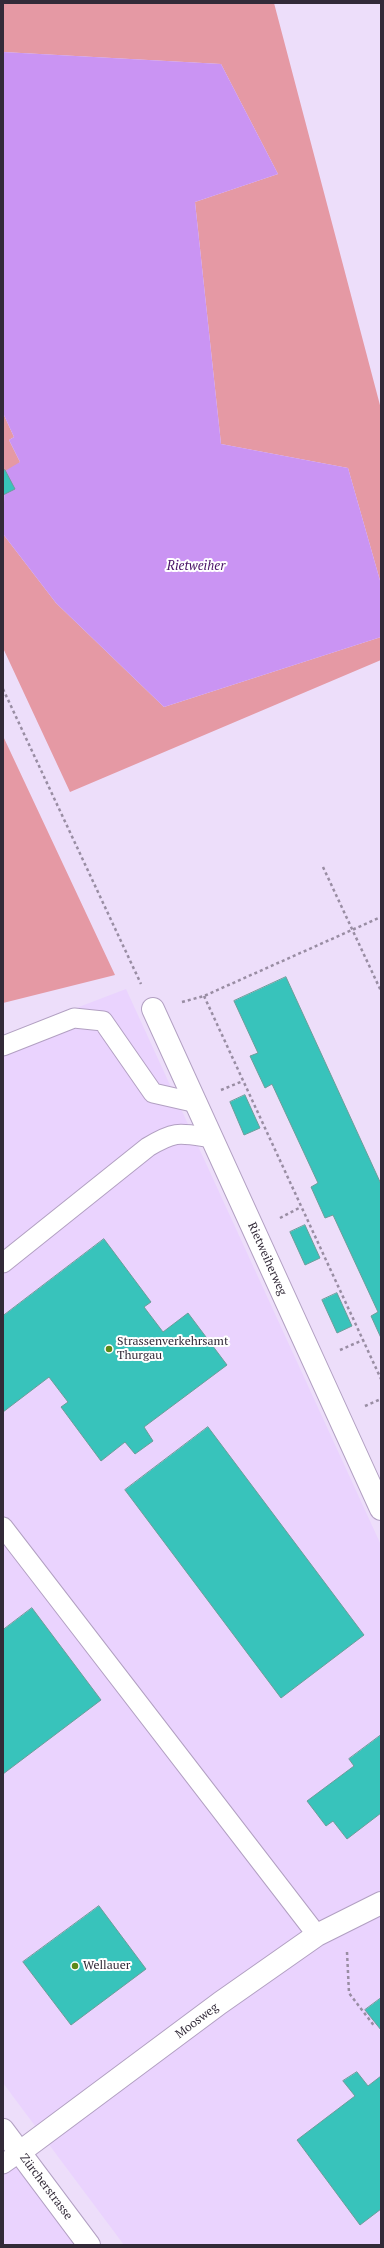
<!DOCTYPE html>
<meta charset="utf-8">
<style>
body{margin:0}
#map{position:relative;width:384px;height:2248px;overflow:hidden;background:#eddefa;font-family:"PT Serif",serif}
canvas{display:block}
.frame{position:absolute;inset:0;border:4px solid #322a38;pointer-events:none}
</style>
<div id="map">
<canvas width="384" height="2248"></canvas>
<div class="frame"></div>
</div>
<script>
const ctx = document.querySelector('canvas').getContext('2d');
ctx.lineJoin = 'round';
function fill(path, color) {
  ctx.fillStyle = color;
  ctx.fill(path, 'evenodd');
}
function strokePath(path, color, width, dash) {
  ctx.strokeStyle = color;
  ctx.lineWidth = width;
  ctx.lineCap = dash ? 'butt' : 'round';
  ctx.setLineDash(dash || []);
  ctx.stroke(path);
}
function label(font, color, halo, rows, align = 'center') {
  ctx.font = font + ' "PT Serif",serif';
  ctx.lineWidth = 4;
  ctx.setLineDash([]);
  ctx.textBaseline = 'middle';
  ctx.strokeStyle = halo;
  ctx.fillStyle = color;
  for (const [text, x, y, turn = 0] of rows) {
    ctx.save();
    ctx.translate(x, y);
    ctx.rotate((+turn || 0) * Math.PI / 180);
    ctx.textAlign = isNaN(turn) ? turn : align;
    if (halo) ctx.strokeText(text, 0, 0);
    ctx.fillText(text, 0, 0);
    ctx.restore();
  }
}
fill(new Path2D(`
 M126,989l255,556v700h-257l-121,-162v-1047z
 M3,2130l86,115h-86z`), '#ead3fe');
fill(new Path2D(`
 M3,3h271l107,406v175l-33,-116 -127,-24 -26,-242 83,-28 -57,-110 -218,-12z
 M3,413l11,24 -5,3 11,22 -17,33z
 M3,534l53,69 108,104 217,-70v23l-311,132 -67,-144z
 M3,736l112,239 -112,28z`), '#e599a4');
fill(new Path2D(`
 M3,52l218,12 57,110 -83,28 26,242 127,24 33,116v53l-217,70 -108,-104 -53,-69 2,-63 15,-9 -11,-22 5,-3 -11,-24z`), '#ca94f3');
const building = new Path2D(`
 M5,470l10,19 -12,6v-24z
 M286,977l95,207v154l-10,-22 7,-4 -45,-97 -8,3 -14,-31 7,-4 -46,-99 -7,4 -15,-32 8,-3 -24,-52z
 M245,1095l15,33 -16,7 -14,-33z
 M305,1225l15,33 -15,7 -15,-33z
 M104,1239l47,63 -7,5 19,25 25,-19 39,52 -83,62 9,14 -18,13 -10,-12 -24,19 -40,-54 7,-5 -19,-25 -46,35v-96z
 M337,1293l15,33 -15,7 -15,-33z
 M208,1427l156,208 -83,63 -156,-208z
 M32,1608l69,92 -98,74v-144z
 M381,1735v78l-34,26 -14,-18 -7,5 -19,-25 47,-35 -5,-7z
 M99,1906l47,63 -75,56 -48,-63z
 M381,1998v32l-16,-20z
 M357,2072l11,14 13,-10v133l-21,16 -63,-85 58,-44 -12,-15z`);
fill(building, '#38c3bb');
strokePath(building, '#6c9d99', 1);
const service = new Path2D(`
 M3,1046l71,-28 29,3 50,72 44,10
 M3,1263l145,-116c28,-17 32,-14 64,-9
 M3,1527l314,408
 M3,2164l17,-12`);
const minor = new Path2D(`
 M153,1009l228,500
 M20,2152l200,-149 97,-68 64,-32`);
const primary = new Path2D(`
 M3,2130l86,115`);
strokePath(service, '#b2a0c2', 21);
strokePath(minor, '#b2a0c2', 24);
strokePath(primary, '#b2a0c2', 24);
strokePath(new Path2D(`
 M3,689l138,295
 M323,867l58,124
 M204,996l177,383
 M182,1002l22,-6 177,-79
 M221,1090l22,-9
 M280,1218l21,-11
 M340,1350l23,-10
 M365,1406l16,-7
 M347,1952l2,41 26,34`), '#998da3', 2.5, [3, 3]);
strokePath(service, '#fff', 19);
strokePath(minor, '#fff', 22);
strokePath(primary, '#fff', 22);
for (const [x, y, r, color] of [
 [109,1349,4,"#5d8919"],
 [75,1966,4,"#5d8919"]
]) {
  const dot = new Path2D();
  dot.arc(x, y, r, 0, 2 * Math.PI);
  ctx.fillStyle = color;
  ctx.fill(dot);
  strokePath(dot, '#fff', 1.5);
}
label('12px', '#322a38', '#fff', [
 ["Rietweiherweg",267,1259,66],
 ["Moosweg",197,2021,-37],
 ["Zürcherstrasse",46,2187,53]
]);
label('12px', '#322a38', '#fff', [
 ["Strassenverkehrsamt",117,1342],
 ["Thurgau",117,1356],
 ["Wellauer",83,1966]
], 'left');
label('italic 13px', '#491367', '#fff', [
 ["Rietweiher",196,566]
]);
</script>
